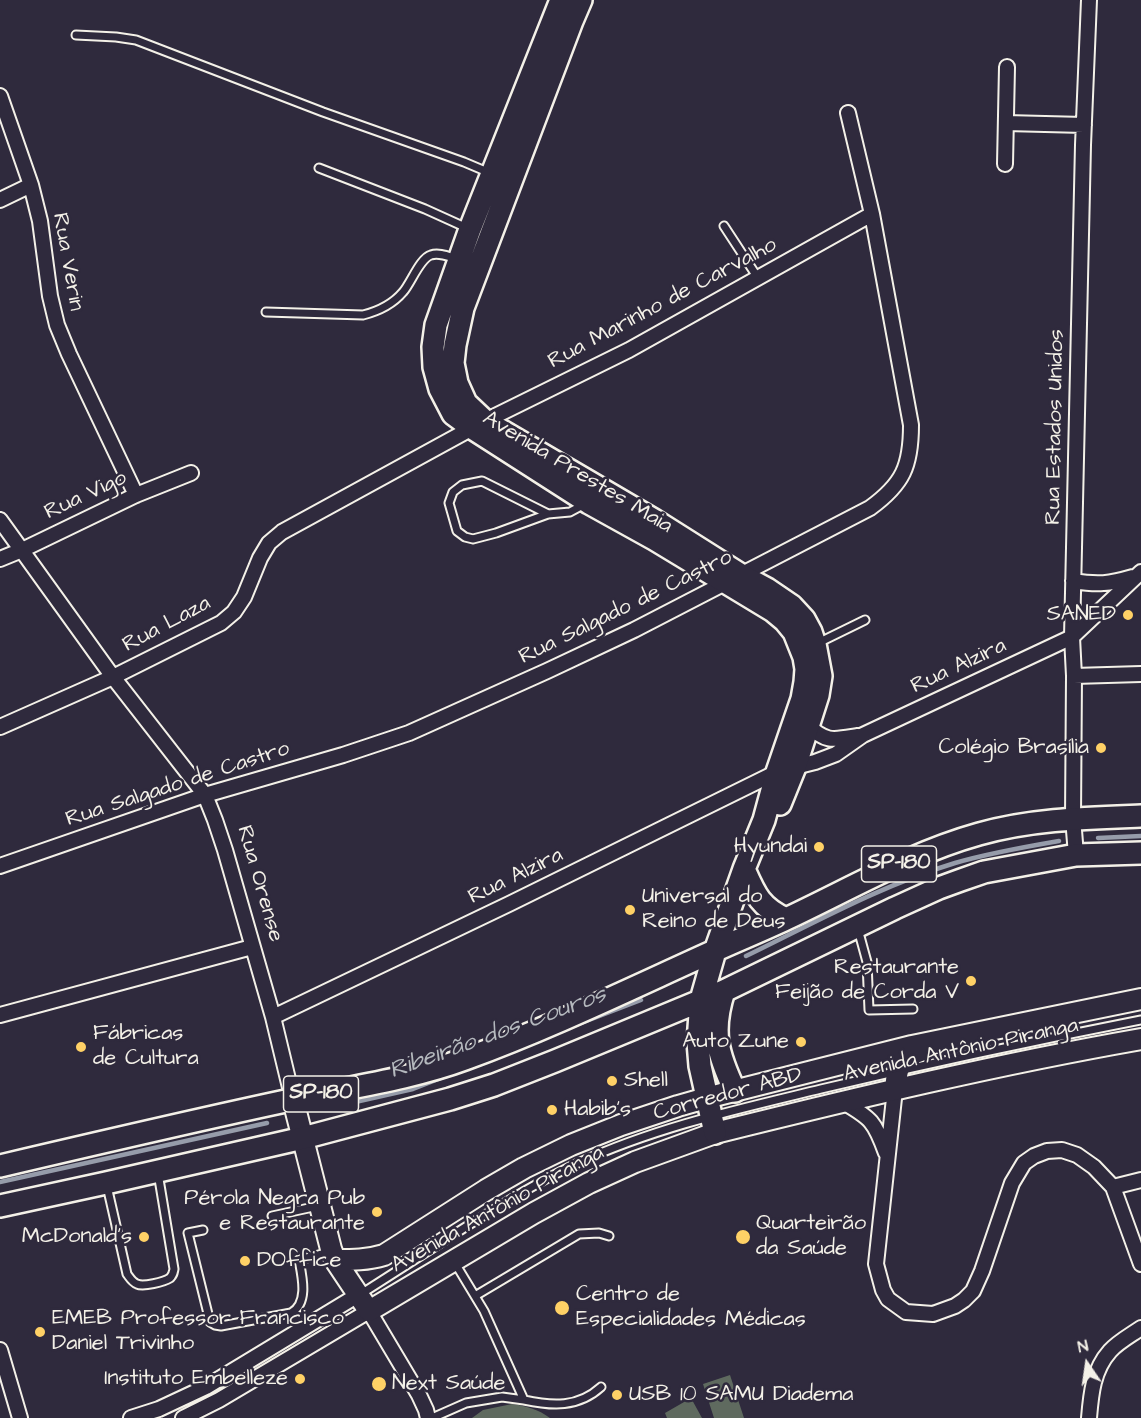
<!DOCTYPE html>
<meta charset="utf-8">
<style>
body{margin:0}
#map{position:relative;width:1141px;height:1418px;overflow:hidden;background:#2f2a3d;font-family:"Architects Daughter",sans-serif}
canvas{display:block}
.north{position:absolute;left:1057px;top:1334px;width:60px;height:60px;-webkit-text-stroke:4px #2f2a3d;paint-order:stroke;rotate:347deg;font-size:16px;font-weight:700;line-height:24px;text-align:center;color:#f4f1e8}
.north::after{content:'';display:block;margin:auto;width:21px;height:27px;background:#f4f1e8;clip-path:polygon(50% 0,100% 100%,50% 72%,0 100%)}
</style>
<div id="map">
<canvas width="1141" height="1418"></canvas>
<div class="north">N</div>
</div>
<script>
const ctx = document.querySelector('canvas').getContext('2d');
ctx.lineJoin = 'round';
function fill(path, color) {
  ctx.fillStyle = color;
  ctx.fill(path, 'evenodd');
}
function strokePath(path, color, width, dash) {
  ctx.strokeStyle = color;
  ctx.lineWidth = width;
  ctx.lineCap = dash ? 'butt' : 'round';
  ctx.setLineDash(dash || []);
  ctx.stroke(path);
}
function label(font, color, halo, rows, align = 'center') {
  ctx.font = font + ' "Architects Daughter",sans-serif';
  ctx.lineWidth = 5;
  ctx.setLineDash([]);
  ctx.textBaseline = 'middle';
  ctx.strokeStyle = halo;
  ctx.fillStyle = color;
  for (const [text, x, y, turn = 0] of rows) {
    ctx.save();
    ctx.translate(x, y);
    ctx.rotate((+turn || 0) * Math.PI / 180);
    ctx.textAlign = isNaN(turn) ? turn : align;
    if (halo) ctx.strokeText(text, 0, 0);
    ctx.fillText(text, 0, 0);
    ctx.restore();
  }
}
fill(new Path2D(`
 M730,1375l14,43h-30l-11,-34z
 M691,1398l11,20h-35l-2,-5z
 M512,1404c14,2 26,5 38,14h-78l11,-8z`), '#5f6a5f');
strokePath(new Path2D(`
 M1098,838l43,-2
 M746,956c68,-33 136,-71 209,-93 34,-10 69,-16 104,-22
 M576,1025l65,-25
 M333,1107l80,-18 33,-13
 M0,1182l267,-59`), '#969caa', 4.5);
const service = new Path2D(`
 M76,35l40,2 20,3 187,72 141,50 26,11
 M319,168l106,41 42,19
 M724,226l34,52
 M266,312l97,3c16,-4 29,-10 40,-23 8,-9 17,-34 28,-37 8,-3 19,2 27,4
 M548,514l-66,-33 -20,4 -9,7 -4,11 8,28 8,6 8,2 23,-6 52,-19 22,-2 13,-7
 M818,643l47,-23
 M858,929l9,33 2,48 44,-1
 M107,1186l20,88c3,4 5,8 10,10 6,3 27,-2 33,-6 3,-3 3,-4 4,-9l-16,-96
 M272,1216l46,-10
 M203,1230l-15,3 22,89 5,3 6,1 70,-13c18,-10 11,-37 8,-53l31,-8
 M455,1263l29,48 40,89c28,6 54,8 77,-13
 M361,1294c34,-22 69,-44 103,-66 37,-23 75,-47 114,-65 78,-36 161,-54 243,-74 106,-25 213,-48 320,-69
 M475,1296l104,-62 20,-1 10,3
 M432,1418l34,-15 36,-6 22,3`);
const minor = new Path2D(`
 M0,96l31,89 9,36 10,75 7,29 12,29 67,141
 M1006,123l78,2
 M1005,164l2,-97
 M0,200l31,-15
 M0,520l113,157 92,118 10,25 10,30 48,167 20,83
 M0,559l22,-9 114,-55 55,-22
 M1073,581c25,4 36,3 60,-4
 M1074,676l67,-2
 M807,725c20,18 26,15 51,11
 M0,727l113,-50 108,-54 13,-11 10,-15 16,-39 9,-15 13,-11 203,-111 144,-71 243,-136
 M795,767l20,-5 21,-8 27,-19 209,-98 69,-65
 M1076,855l-3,-37 1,-142 -2,-39 11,-492 6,-145
 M0,866l205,-71 138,-40 66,-22 138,-62 87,-41 236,-122c33,-24 41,-42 41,-83l-39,-211 -24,-101
 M0,1015l252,-68
 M273,1017l236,-113 268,-132
 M895,1089l-19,175 7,26 5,9 18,13 27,2 22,-8 9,-6 9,-9 9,-20 30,-88 12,-20 10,-7 13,-5 15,-1 15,5 17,12 19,20 28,77
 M843,1102c28,16 32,20 43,51
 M1113,1187l28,-7
 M0,1350l20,68
 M131,1418l28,-9 47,-22 152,-92
 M183,1418l36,-18 150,-89 50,84 7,15 2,8
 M1089,1418c2,-24 4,-48 21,-67 8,-9 21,-16 31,-23`);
const secondary = new Path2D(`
 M895,1089c2,-23 5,-31 28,-39
 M293,1100l38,149 4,11 34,51 165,-98 55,-30 46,-21 80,-29c141,-35 283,-69 426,-94
 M335,1260c17,0 33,0 49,-5l102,-65 38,-22 47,-23 50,-20 57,-19 28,-8 206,-52 229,-47`);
const primary = new Path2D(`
 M561,0l-91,229 -34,96 -3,22 1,20 6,22 13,25 19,14 117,75 65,36 119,72 12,10 9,11 10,25 2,12 -1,13 -3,17 -25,73 -13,48 -20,49 -29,82 -14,49 -3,42 2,24 15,67
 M581,0l-9,21 -109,287 -8,37 -2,18 4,20 9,20 19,18 169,99 87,55 26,14 25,17 12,13 7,13 4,12 6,32 -3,19 -23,72 -15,37
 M744,869c11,25 16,38 42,50
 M724,991c-13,40 -7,62 11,100
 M0,1166c98,-23 196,-46 295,-67 56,-12 116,-20 170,-40 85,-31 167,-71 249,-108 24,-11 49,-21 72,-32 64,-30 125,-66 193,-85 53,-15 108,-16 162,-18
 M0,1206l106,-23 197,-45 147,-39 44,-14 61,-24 169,-70 171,-83 44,-20 22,-8 23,-8 92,-17 65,-2`);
strokePath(service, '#f4f1e8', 11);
strokePath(minor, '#f4f1e8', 18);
strokePath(secondary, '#f4f1e8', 24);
strokePath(primary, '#f4f1e8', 26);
strokePath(service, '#2f2a3d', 7);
strokePath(minor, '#2f2a3d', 14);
strokePath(secondary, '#2f2a3d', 20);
strokePath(primary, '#2f2a3d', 21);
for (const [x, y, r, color] of [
 [1128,615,6,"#ffd166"],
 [1101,748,6,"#ffd166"],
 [819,847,6,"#ffd166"],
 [630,910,6,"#ffd166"],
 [971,981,6,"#ffd166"],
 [801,1042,6,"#ffd166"],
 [81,1047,6,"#ffd166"],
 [612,1081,6,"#ffd166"],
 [552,1110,6,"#ffd166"],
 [377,1212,6,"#ffd166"],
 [144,1237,6,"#ffd166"],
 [743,1237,8,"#ffd166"],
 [245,1261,6,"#ffd166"],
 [562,1308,8,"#ffd166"],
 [40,1332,6,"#ffd166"],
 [300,1379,6,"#ffd166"],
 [379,1384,8,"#ffd166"],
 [617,1395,6,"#ffd166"]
]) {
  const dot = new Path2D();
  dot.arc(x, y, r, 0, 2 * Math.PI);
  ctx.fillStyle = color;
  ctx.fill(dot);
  strokePath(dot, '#2f2a3d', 2);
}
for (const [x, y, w] of [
 [899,864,75],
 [321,1094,75]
]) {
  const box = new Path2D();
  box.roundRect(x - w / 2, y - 18, w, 36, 4.5);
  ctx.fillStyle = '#2f2a3d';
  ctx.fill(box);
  strokePath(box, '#f4f1e8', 1.5);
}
label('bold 21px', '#f4f1e8', null, [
 ["SP-180",899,864],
 ["SP-180",321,1094]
]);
label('22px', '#f4f1e8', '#2f2a3d', [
 ["Rua Verin",67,262,80],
 ["Rua Marinho de Carvalho",663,304,-28],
 ["Rua Estados Unidos",1056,427,-89],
 ["Avenida Prestes Maia",577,473,31],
 ["Rua Vigo",86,496,-25],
 ["Rua Salgado de Castro",626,608,-26],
 ["Rua Laza",167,625,-28],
 ["Rua Alzira",959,667,-25],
 ["Rua Salgado de Castro",178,785,-18],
 ["Rua Alzira",516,877,-26],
 ["Rua Orense",259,884,74],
 ["Avenida Antônio Piranga",961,1051,-12],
 ["Corredor ABD",728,1095,-15],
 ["Avenida Antônio Piranga",498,1210,-29]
]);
label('22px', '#f4f1e8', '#2f2a3d', [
 ["SANED",1116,615,"right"],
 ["Colégio Brasília",1089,748,"right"],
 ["Hyundai",807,847,"right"],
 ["Universal do",642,897],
 ["Reino de Deus",642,922],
 ["Restaurante",959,968,"right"],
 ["Feijão de Corda V",959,993,"right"],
 ["Fábricas",93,1034],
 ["de Cultura",93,1059],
 ["Auto Zune",789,1042,"right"],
 ["Shell",624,1081],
 ["Habib's",564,1110],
 ["Pérola Negra Pub",365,1199,"right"],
 ["e Restaurante",365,1224,"right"],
 ["Quarteirão",756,1224],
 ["da Saúde",756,1249],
 ["McDonald's",132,1237,"right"],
 ["DOffice",257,1261],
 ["Centro de",576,1295],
 ["Especialidades Médicas",576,1320],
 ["EMEB Professor Francisco",52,1319],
 ["Daniel Trivinho",52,1344],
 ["Instituto Embelleze",288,1379,"right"],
 ["Next Saúde",392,1384],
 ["USB 10 SAMU Diadema",629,1395]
], 'left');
label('italic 24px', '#b5b9be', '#2f2a3d', [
 ["Ribeirão dos Couros",498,1034,-20]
]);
</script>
